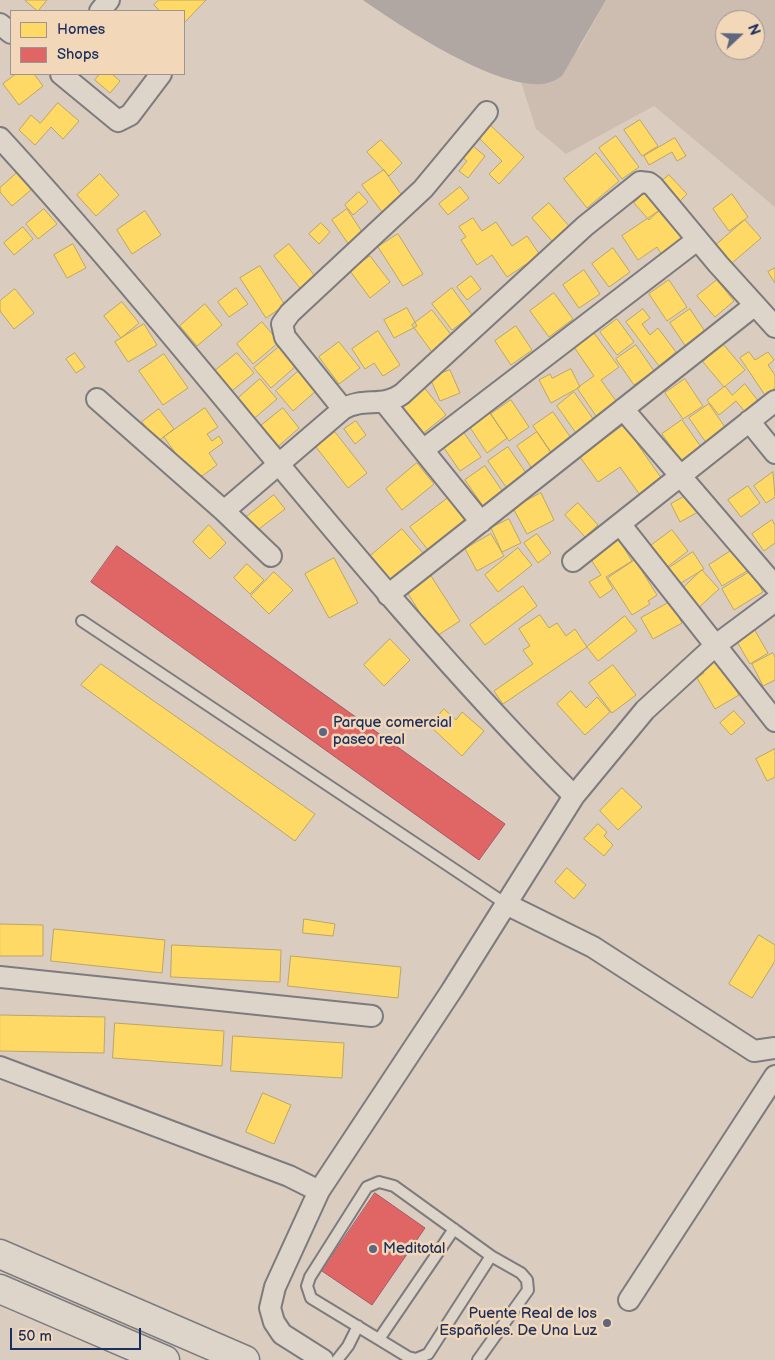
<!DOCTYPE html>
<meta charset="utf-8">
<style>
body{margin:0}
#map{position:relative;width:775px;height:1360px;overflow:hidden;background:#dacdbf;font-family:"Balsamiq Sans",sans-serif}
canvas{display:block}
.legend{position:absolute;left:10px;top:10px;width:175px;height:65px;box-sizing:border-box;background:#f2d8b9;border:1px solid #9c9495;margin:0;padding:6px 9px;list-style:none;font-size:15px;color:#1b2f5e}
.legend li{display:flex;align-items:center;gap:10px;height:25px}
.legend b{width:25px;border:1px solid #9c9495}
.north{position:absolute;left:715px;top:10px;width:50px;height:50px;box-sizing:border-box;background:#f2d8b9;border:1px solid #9c9495;border-radius:50%;rotate:69deg;font-size:14px;font-weight:700;line-height:20px;text-align:center;color:#1b2f5e}
.north::after{content:'';display:block;margin:auto;width:18px;height:22px;background:#5e6680;clip-path:polygon(50% 0,100% 100%,50% 72%,0 100%)}
.scale{position:absolute;left:10px;top:1328px;width:131px;height:22px;box-sizing:border-box;border:2px solid #1b2f5e;border-top:0;padding-left:6px;font-size:15px;line-height:18px;white-space:nowrap;color:#1b2f5e;-webkit-text-stroke:4px #f2d8b9;paint-order:stroke}
</style>
<div id="map">
<canvas width="775" height="1360"></canvas>
<ul class="legend">
<li><b style="height:14px;background:#ffd966"></b>Homes</li>
<li><b style="height:14px;background:#e06666"></b>Shops</li>
</ul>
<div class="north">N</div>
<div class="scale">50 m</div>
</div>
<script>
const ctx = document.querySelector('canvas').getContext('2d');
ctx.lineJoin = 'round';
function fill(path, color) {
  ctx.fillStyle = color;
  ctx.fill(path, 'evenodd');
}
function strokePath(path, color, width, dash) {
  ctx.strokeStyle = color;
  ctx.lineWidth = width;
  ctx.lineCap = dash ? 'butt' : 'round';
  ctx.setLineDash(dash || []);
  ctx.stroke(path);
}
function label(font, color, halo, rows, align = 'center') {
  ctx.font = font + ' "Balsamiq Sans",sans-serif';
  ctx.lineWidth = 5;
  ctx.setLineDash([]);
  ctx.textBaseline = 'middle';
  ctx.strokeStyle = halo;
  ctx.fillStyle = color;
  for (const [text, x, y, turn = 0] of rows) {
    ctx.save();
    ctx.translate(x, y);
    ctx.rotate((+turn || 0) * Math.PI / 180);
    ctx.textAlign = isNaN(turn) ? turn : align;
    if (halo) ctx.strokeText(text, 0, 0);
    ctx.fillText(text, 0, 0);
    ctx.restore();
  }
}
fill(new Path2D(`
 M606,0h169v207l-121,-101 -88,48 -30,-25 -15,-47 14,2 44,-35zM725,20h30v30h-30z`), '#ccbdb0');
fill(new Path2D(`
 M363,0h243l-44,76c-9,6 -17,9 -28,8 -48,-2 -131,-56 -171,-84z`), '#b0a6a2');
const homes = new Path2D(`
 M25,0h22l-9,11z
 M159,0h47l-22,23v-12h-24l-6,-6z
 M16,74h18l9,12 -24,19 -16,-21z
 M100,74h12l8,7 -10,12 -15,-13z
 M58,103l21,18 -16,18 -12,-12 -16,18 -16,-15 12,-15 9,8z
 M640,120l18,26 -16,10 -18,-26z
 M488,123l36,34 -25,27 -10,-10 13,-13 -26,-26z
 M616,136l23,31 -17,12 -23,-31z
 M675,138l11,18 -9,5 -5,-9 -23,13 -5,-9z
 M381,140l21,23 -13,13 -22,-24z
 M468,142l17,14 -17,22 -9,-7 8,-10 -8,-6z
 M596,153l23,28 -32,27 -23,-29z
 M384,170l19,27 -21,15 -20,-27z
 M18,172l14,17 -20,17 -12,-14v-4z
 M100,174l19,21 -23,21 -19,-21z
 M669,175l18,19 -8,8 -18,-20z
 M460,187l9,11 -21,17 -9,-11z
 M649,189l15,17 -15,14 -15,-17z
 M359,192l9,10 -15,13 -8,-10z
 M732,194l16,23 -19,14 -16,-22z
 M549,203l20,23 -17,15 -20,-23z
 M665,207l21,32 -24,16 -5,-8 -19,13 -16,-24z
 M44,209l13,15 -19,15 -12,-15z
 M347,209l17,26 -15,10 -17,-25z
 M145,211l16,24 -29,19 -15,-24z
 M473,218l9,13 14,-9 16,24 15,-10 13,19 -33,22 -15,-22 -15,10 -16,-25 5,-3 -7,-10z
 M745,220l16,18 -29,25 -16,-18z
 M321,223l9,9 -11,12 -10,-10z
 M23,227l10,12 -19,16 -10,-12z
 M398,234l25,40 -20,12 -25,-39z
 M73,244l13,24 -19,10 -13,-23z
 M289,244l26,32 -15,12 -26,-32z
 M613,248l17,24 -21,15 -17,-23z
 M370,256l20,26 -20,16 -20,-27z
 M260,266l25,39 -19,13 -26,-40z
 M775,268v15l-7,-11z
 M584,270l16,24 -21,14 -16,-23z
 M471,276l10,13 -14,11 -10,-13z
 M669,280l18,27 -20,14 -18,-27z
 M717,280l17,21 -19,16 -18,-21z
 M236,288l12,16 -19,13 -11,-15z
 M452,288l20,27 -20,15 -20,-26z
 M15,289l19,24 -20,16 -14,-18v-10z
 M554,293l19,26 -24,18 -19,-26z
 M122,302l17,21 -18,15 -17,-22z
 M205,304l17,21 -25,21 -17,-20z
 M407,308l10,18 -23,12 -10,-18z
 M643,309l7,9 -8,6 8,11 8,-7 18,24 -17,14 -33,-44z
 M690,309l18,27 -20,14 -18,-27z
 M432,310l20,26 -20,16 -20,-27z
 M617,319l17,23 -17,13 -17,-23z
 M262,322l17,20 -26,22 -16,-20z
 M144,324l13,21 -29,17 -13,-20z
 M516,326l16,24 -21,15 -16,-24z
 M378,331l22,34 -17,11 -9,-13 -9,6 -13,-20z
 M594,333l25,34 -18,13 15,21 -20,15 -19,-28 17,-12 -20,-29z
 M339,342l21,26 -21,16 -20,-27z
 M723,344l22,26 -21,17 -21,-25z
 M636,345l18,26 -20,14 -18,-26z
 M280,346l16,20 -25,22 -17,-20z
 M749,352l6,8 13,-8 6,8 -6,5 7,10v13l-10,7 -25,-37z
 M75,353l10,14 -9,6 -10,-14z
 M237,353l17,20 -26,21 -17,-20z
 M164,354l24,34 -25,17 -24,-34z
 M301,369l17,20 -25,22 -17,-20z
 M571,369l9,18 -29,16 -12,-23 11,-6 2,4z
 M450,370l10,23 -20,8 -10,-23z
 M260,379l17,20 -26,22 -16,-20z
 M685,379l18,27 -20,13 -18,-26z
 M745,384l14,18 -13,11 -10,-12 -17,14 -12,-15 18,-14 7,9z
 M423,386l23,29 -25,20 -23,-29z
 M574,392l20,28 -18,13 -19,-27z
 M511,400l18,27 -20,14 -18,-27z
 M709,404l18,26 -20,14 -18,-26z
 M205,408l13,19 -11,7 5,7 7,-5 4,7 -14,10 8,12 -22,16 -31,-44z
 M283,408l16,20 -25,22 -17,-21z
 M159,409l15,20 -17,13 -15,-20z
 M489,412l18,26 -20,15 -18,-27z
 M553,412l18,26 -20,14 -18,-26z
 M682,420l19,27 -20,14 -19,-27z
 M356,421l10,14 -11,9 -11,-15z
 M624,425l38,54 -22,16 -20,-28 -22,15 -18,-25z
 M462,430l19,27 -21,14 -18,-26z
 M335,432l32,41 -19,15 -32,-41z
 M537,432l18,27 -20,14 -18,-27z
 M508,447l18,26 -20,14 -18,-26z
 M417,463l17,21 -32,26 -16,-21z
 M485,466l18,26 -20,14 -18,-26z
 M773,472l2,25 -9,6 -12,-17z
 M748,486l12,17 -19,14 -13,-17z
 M541,493l13,27 -27,14 -14,-26z
 M689,494l9,18 -18,10 -9,-18z
 M274,495l11,14 -30,23 -10,-14z
 M448,498l18,23 -38,29 -18,-23z
 M578,503l20,22 -13,12 -20,-22z
 M509,519l12,24 -19,9 -11,-24z
 M772,520l3,5v18l-11,8 -12,-17z
 M209,525l17,18 -16,16 -17,-17z
 M402,529l21,24 -34,29 -21,-24z
 M672,530l16,21 -22,17 -17,-21z
 M491,534l13,22 -27,15 -12,-22z
 M537,534l14,19 -13,10 -14,-20z
 M619,540l13,21 -26,16 7,12 -13,9 -11,-16 12,-7 -11,-17z
 M518,548l14,17 -34,27 -13,-17z
 M734,549l13,22 -25,15 -13,-21z
 M693,552l11,17 -28,17 -10,-16z
 M334,558l24,45 -29,15 -24,-44z
 M635,560l22,35 -9,6 2,3 -18,11 -24,-37z
 M247,564l17,16 -14,14 -16,-16z
 M702,570l17,19 -23,21 -17,-18z
 M751,571l12,21 -29,18 -12,-21z
 M274,572l19,18 -24,24 -18,-18z
 M431,576l29,45 -25,16 -28,-45z
 M523,586l14,20 -52,39 -15,-20z
 M670,602l12,21 -29,16 -12,-21z
 M540,615l9,13 8,-5 9,13 9,-7 12,18 -84,57 -9,-13 39,-27 -10,-14 7,-4 -11,-17z
 M625,616l12,15 -39,30 -11,-14z
 M754,629l14,24 -18,11 -14,-24z
 M390,639l20,21 -26,26 -20,-21z
 M773,653l2,4v23l-12,6 -11,-22z
 M718,660l21,35 -24,14 -18,-31 7,-5 -2,-4z
 M101,664l214,150 -20,27 -214,-156z
 M613,665l23,30 -24,18 -23,-30z
 M571,691l15,17 11,-11 13,15 -25,23 -28,-31z
 M444,709l12,11 6,-8 22,19 -22,25 -32,-30z
 M734,711l11,12 -14,12 -11,-12z
 M775,749v28l-8,4 -11,-22z
 M622,788l20,19 -24,23 -18,-19z
 M598,824l9,8 -3,4 9,9 -9,11 -20,-17z
 M567,868l19,17 -12,14 -19,-17z
 M304,919l31,5 -2,12 -30,-3z
 M0,924l43,1v31h-43z
 M54,929l111,11 -3,33 -111,-12z
 M759,935l16,10v16l-23,37 -23,-14z
 M172,945l109,5 -1,32 -109,-5z
 M291,956l110,11 -3,31 -110,-12z
 M0,1015l105,2 -1,36 -104,-2z
 M115,1023l109,8 -2,35 -109,-8z
 M233,1036l111,7 -2,35 -111,-7z
 M263,1093l28,12 -17,39 -28,-12z`);
fill(homes, '#ffd966');
strokePath(homes, '#bba664', 1);
const shops = new Path2D(`
 M117,546l388,278 -26,36 -388,-278z
 M375,1193l50,35 -53,77 -50,-34z`);
fill(shops, '#e06666');
strokePath(shops, '#a55664', 1);
const lane = new Path2D(`
 M82,621l424,283
 M379,1339l75,-110
 M337,1360l11,-14 10,-20
 M478,1360l50,-70 -1,-10 -6,-7 -30,-17 -97,-70 -15,-4 -12,5 -57,90 -3,9 4,12 97,59 8,2 12,-5 63,-98`);
const street = new Path2D(`
 M100,11l9,-11
 M0,24l11,9
 M61,74l57,47 12,-6 31,-41
 M0,138c197,215 368,451 574,658
 M97,399l127,112 47,45
 M385,403l96,119
 M343,409l-58,-72 -3,-13 8,-11 133,-124 64,-77
 M623,409l152,177
 M749,421l26,32
 M423,450l274,-210
 M224,511l119,-102c20,-12 40,-1 59,-15l183,-168 55,-44 9,1 4,3 65,78 57,63
 M620,524l155,197
 M573,561l202,-160
 M388,595l367,-290
 M506,904l87,43 161,104 21,-3
 M0,977l372,39
 M0,1067l289,109 30,15
 M629,1300l146,-224
 M323,1360l-41,-26 -8,-12 -4,-14 5,-21 44,-96 133,-201 122,-194 71,-86 71,-65 59,-44`);
const secondary = new Path2D(`
 M0,1254l245,106
 M0,1289l165,71`);
strokePath(lane, '#7d7b7e', 14);
strokePath(street, '#7d7b7e', 24);
strokePath(secondary, '#7d7b7e', 31);
strokePath(lane, '#ded5ca', 10);
strokePath(street, '#ded5ca', 20);
strokePath(secondary, '#ded5ca', 28);
for (const [x, y, r, color] of [
 [323,732,5,"#5e6680"],
 [373,1249,5,"#5e6680"],
 [607,1323,5,"#5e6680"]
]) {
  const dot = new Path2D();
  dot.arc(x, y, r, 0, 2 * Math.PI);
  ctx.fillStyle = color;
  ctx.fill(dot);
  strokePath(dot, '#f2d8b9', 2);
}
label('15px', '#1b2f5e', '#f2d8b9', [
 ["Parque comercial",333,723],
 ["paseo real",333,740],
 ["Meditotal",383,1249],
 ["Puente Real de los",597,1314,"right"],
 ["Españoles. De Una Luz",597,1331,"right"]
], 'left');
</script>
